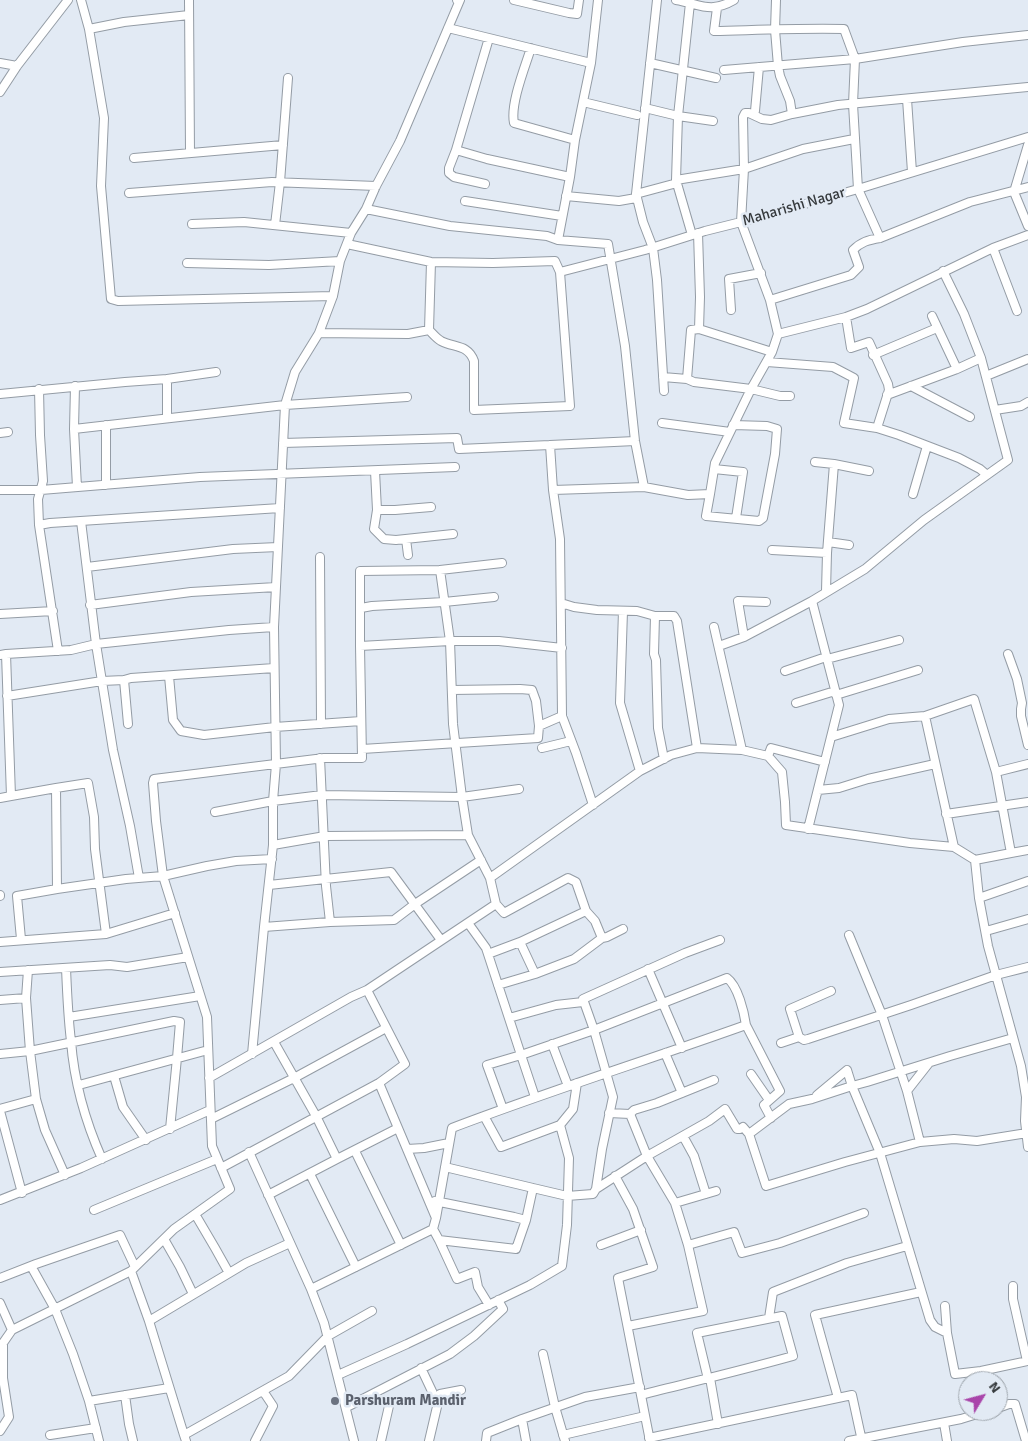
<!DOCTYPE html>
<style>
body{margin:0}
#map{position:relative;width:1028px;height:1441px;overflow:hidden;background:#e2eaf4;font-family:Signika,sans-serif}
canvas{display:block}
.north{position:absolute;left:958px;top:1371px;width:50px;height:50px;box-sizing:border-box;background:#e2eaf4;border:1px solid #9da4ab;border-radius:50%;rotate:53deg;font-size:14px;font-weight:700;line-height:20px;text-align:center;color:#363a3d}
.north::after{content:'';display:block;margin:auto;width:18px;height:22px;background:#a945aa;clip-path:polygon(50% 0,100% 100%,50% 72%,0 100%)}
</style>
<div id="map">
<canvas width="1028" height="1441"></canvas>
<div class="north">N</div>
</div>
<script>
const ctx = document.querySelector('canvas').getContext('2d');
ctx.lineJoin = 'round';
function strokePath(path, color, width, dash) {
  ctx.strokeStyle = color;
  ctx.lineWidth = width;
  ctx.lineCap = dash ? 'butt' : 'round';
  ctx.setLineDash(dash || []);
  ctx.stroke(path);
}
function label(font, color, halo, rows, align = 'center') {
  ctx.font = font + ' Signika,sans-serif';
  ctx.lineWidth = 5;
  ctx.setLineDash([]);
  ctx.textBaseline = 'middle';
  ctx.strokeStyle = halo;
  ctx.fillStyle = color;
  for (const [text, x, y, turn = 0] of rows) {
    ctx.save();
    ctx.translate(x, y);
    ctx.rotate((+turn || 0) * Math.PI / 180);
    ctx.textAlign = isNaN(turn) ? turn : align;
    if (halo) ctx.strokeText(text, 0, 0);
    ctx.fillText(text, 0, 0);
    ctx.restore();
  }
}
const minor = new Path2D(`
 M81,0l8,29 15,89 -3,68 10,113 7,2 215,-5
 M189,0l1,153
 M514,0l55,13 8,1 2,-14
 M657,0l-21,194 7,28 10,26 4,32 7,111
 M676,0c24,4 34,14 58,0
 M776,0l-1,30 3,36 2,10 10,25 2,13
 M690,3l-12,113 -2,64 16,55
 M717,8l-3,23c43,-1 86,-3 130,-2l11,30 -131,11
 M448,28l143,35
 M89,29l35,-7 65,-7
 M489,38l-33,112 31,9 83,18
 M531,48c-6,19 -21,56 -17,75l61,17
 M0,63l17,3
 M650,63l66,15
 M0,92l17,-26 51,-66
 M907,99l5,73
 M583,102l54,13
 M645,108l33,8 35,5
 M755,111l4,-44
 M1028,145l-14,47 14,34
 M456,150l-7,18v5l5,4 31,7
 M134,158l149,-13
 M676,180l68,-11 59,-20 51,-10
 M129,193l143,-11 104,4
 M636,194l41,-11
 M566,196l53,5 17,-3
 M465,201l97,15
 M366,209l84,17 97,10 11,4 50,4 17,102 10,95 9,46
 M192,224l52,-2 107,11
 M275,225l5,-43 8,-104
 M698,233l2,64 -1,32 73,23
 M880,238l-22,-49 -5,-85 2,-45 108,-17 65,-7
 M558,240l12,-63 5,-37 16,-77 7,-63
 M347,244l84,18 62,1 62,-2 5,11 10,134 -96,4v-49c-6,-17 -20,-13 -33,-20 -5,-3 -8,-7 -12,-11
 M993,248l24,63
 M187,263l82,2 71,-4
 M943,271l21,43 17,44
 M560,272l85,-22 60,-19 36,-9 117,-33 170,-52
 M770,300l81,-25 8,-8 -6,-17c8,-8 15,-10 27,-12l90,-36 58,-15
 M731,310l-2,-31 32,-6
 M846,317l5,31 18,-6 19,42 1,6 -12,38
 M319,333l89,1 21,-4 2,-68
 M778,334l68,-17 21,-8 126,-61 35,-13
 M873,355l64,-27
 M767,362l66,5 21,11 -10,45 33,5 22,7 60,23 21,11 7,6
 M986,376l42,-17
 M663,377l24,2 7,3 57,7 29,7h10
 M687,379l4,-49 8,-1
 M75,386l-1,43 3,58
 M911,386l59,31
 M39,389l1,46 3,46 -5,18 1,26 19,126
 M0,394l125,-12 42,-3
 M887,395l70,-26
 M995,410l26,-4 7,-4
 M167,418v-39l49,-7
 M662,423l68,9
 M106,425v60
 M74,429l211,-24 122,-8
 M0,433l8,-1
 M283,443l174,-5 2,11 91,-4
 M815,462l19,2 -7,89 -1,38
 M834,464l35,7
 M714,469l29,3 -7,46
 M375,471l2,39 -3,19 10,10 12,1 57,-6
 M0,490h41l159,-13 255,-10
 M553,490l91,-3 44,8 22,-1 5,-31 36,-74 21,-37 6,-18 -8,-34 -29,-78 3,-53 -1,-52 2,-4h4l13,6 9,1 21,-6 46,-9 190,-18
 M710,494l-4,22 53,5 4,-3 12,-64 2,-25 -10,-3 -34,-1
 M913,494l14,-48
 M377,510h18l36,-3
 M81,521l15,123 17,106 17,76 9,52
 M39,525l11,-2 230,-15
 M406,539l2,16
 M828,542l21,3
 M772,550l55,3
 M320,557l1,167
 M87,567l146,-18 45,-2
 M440,570l10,71h49l63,7
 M561,603l13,4 23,3 40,1 18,5h19l3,5 20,127
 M90,605l101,-13 85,-5
 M361,608l11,-2 72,-4 50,-5
 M623,611l-3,92 20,68
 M0,614l53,-3
 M655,616l-1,38 2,6 2,68 6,31
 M714,627l28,123
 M744,637l-6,-36 28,1
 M360,646v-75l80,-1 62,-7
 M719,646l25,-9 68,-36
 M6,654l65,-4 25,-6 133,-14 45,-3
 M1008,654l9,25 5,24 -1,6v7l7,29
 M0,655l6,-1 5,142 45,-8 1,101
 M827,659l72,-19
 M785,671l41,-14
 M169,676l4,44 8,11 23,4 71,-8 86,-6
 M124,680l4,44
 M452,690l68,-1 12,1 4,11 3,25
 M836,695l82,-25
 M7,696l95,-15 22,-1 7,-2 143,-10
 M796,703l39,-12
 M925,716l49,-17 22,73 15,81 -36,7
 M831,737l58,-18 36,-3 29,131 21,13 4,38 9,48 33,120 5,31 -1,24 3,26
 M542,748l29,-7
 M362,749l176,-11 1,-12 23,-10
 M768,756l3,-8 54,14
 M996,772l32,-8
 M56,788l32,-5 6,34 1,32 11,85
 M818,790l21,-2 29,-9 67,-15
 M0,798l11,-2
 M593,805l-17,-52 -14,-37 -2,-177 -7,-49 -3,-45 85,-4
 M215,812l58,-11 49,-6 140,2 57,-8
 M946,814l82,-12
 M808,829l31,-124 -27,-104 53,-32 59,-49 84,-60 -27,-102 -24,11 -25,-53
 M273,845l52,-9 143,-1 22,43
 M1011,853l17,-3
 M269,885l122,-13 50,68
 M0,895v1
 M979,898l49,-17
 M496,904l8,9 64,-35 8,4 10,29 9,10 7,17
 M330,922l64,-2 21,-16 66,-44
 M468,923l18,25 35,107 -34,10 16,44
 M264,927l66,-5 -4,-36 -6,-128
 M986,931l42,-12
 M849,935l33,80 25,76
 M21,939l-4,-43 40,-7 69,-10 37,-3 44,-10 29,-5 36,-2
 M0,942l106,-8 69,-21
 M520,942l15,32
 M488,954l32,-12 66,-31
 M66,968c1,24 2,49 5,73 3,39 15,82 31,118
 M648,969l34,79
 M28,970l-2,28 4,53 6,48 9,31 20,45
 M0,972l110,-7 17,2 61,-10
 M498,985l37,-11 39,-15 28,-21 5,-1 16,-8
 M0,1000l26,-2
 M69,1017l131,-21
 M509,1018l47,-13 27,-3
 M799,1037l-9,-28 41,-18
 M274,1042l42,74 21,43 61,-31
 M781,1043l18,-6 5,3 4,-1 103,-34 85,-30 32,-8
 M552,1044l16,42
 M665,1053l17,40
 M0,1054l30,-3 144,-30 6,1 -3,36 -7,71
 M252,1054l12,-127 9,-82v-44l3,-37 -2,-137 11,-222 10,-33 24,-39 14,-37 7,-35 11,-28 15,-24 10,-23 24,-45 60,-141h-3
 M751,1074l18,26
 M114,1076l9,31 23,33
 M209,1078l142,-81 16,-7 129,-86 -6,-26 150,-107 31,-16 26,-7 45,2 26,6 14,16 3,30 1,23 124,18 44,4
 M79,1085l129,-35
 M817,1095l30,-25 5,16 28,67 50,167 5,7 12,6 -2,-27
 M535,1097l-14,-42 73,-25 -11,-31 102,-46 35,-13
 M0,1109l36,-10
 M0,1111l22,82
 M609,1113l21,1 4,-4 23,-7 57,-23
 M484,1116l17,31 59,-22
 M211,1119l83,-41 92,-50
 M749,1134l17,52 79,-24 75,-20 -13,-51 22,-28
 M683,1136l11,20 12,38
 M920,1142l34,-3 23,2 50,-8
 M407,1149l17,-1 25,-5
 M355,1151l46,94
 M249,1152l62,137 13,34 30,118
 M445,1167l88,21
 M221,1168l158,-85 26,-19 -38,-74
 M310,1174l46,93
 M615,1176l18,33 20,58 -35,11 32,163
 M596,1189l6,-40 11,-52 -19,-67 133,-52c11,8 17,34 19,47
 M268,1195l69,-36
 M0,1200l81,-32 129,-58
 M435,1201l79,16 12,3
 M675,1203l41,-12
 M94,1210l123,-51
 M195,1214l20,34 14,25
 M436,1218l16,-90c97,-37 196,-68 294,-103l34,66 -16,14 7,13
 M433,1229l6,11 77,9 10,-29 7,-32 34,8 26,-2 3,-5 51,-33 62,-35 16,-12 12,20h3l3,-2 6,7 40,-30 23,-5 40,-13 15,-4 83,-26 63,-18
 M164,1239l16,28 13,27
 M439,1240l18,39 18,-7 3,15 11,18
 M601,1245l40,-15
 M688,1245l46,-13 8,21 38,-10 84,-30
 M31,1266l24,43 18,45 16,47 10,40
 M131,1271l18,50
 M0,1278l36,-14 84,-29 15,32
 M1013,1286v13l14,62
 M311,1289l122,-60 3,-11 -57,-135
 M0,1303l12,27 119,-59 43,-42 56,-40 -18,-43 -5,-129 -44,-141 -7,-55 -3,-38 1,-4 170,-21h38l-2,-112 90,-5 3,83 9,73 6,38
 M769,1318l4,-26 74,-29 60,-17
 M628,1326l75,-15 -15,-66 -13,-42 -28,-47 -17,-42
 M947,1333l8,41 26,-3 47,-10
 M543,1354l12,53 10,34
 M421,1368l17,36
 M338,1375l69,-31 123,-59 32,-19 5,-41 2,-67 -9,-33 13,-16 4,-26
 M710,1378l8,46
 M125,1395l4,29 4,17
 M641,1395c51,-13 102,-25 152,-39l-11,-40 -85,17 11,46
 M838,1398l-23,-83 106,-23
 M89,1401l80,-13
 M347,1407l103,-53 24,-18 29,-27 -5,-9
 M998,1408l11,-4h6l11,37
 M522,1419l4,22
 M944,1423l3,18
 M0,1431l9,-14 -6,-39v-35l9,-13
 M50,1435l46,-7
 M184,1435l-35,-114 97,-58 44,-20
 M563,1435l82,-19
 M649,1438l203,-43 10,46
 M186,1441l-2,-6 105,-59 39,-40 44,-25
 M255,1441l18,-35 -10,-15
 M381,1441l8,-35
 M429,1441l11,-47 21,-4
 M486,1441l1,-8 35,-14 63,-22 55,-10
 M849,1441l112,-22 26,-8`);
strokePath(minor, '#949ca5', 10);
strokePath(minor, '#fff', 8);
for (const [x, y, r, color] of [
 [335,1401,5,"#6b7280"]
]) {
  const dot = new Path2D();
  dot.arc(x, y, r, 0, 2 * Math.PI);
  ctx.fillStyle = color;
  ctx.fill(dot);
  strokePath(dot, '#e2eaf4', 2);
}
label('15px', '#363a3d', '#e2eaf4', [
 ["Maharishi Nagar",794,207,-16]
]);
label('bold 15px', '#5b616d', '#e2eaf4', [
 ["Parshuram Mandir",345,1401]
], 'left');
</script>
